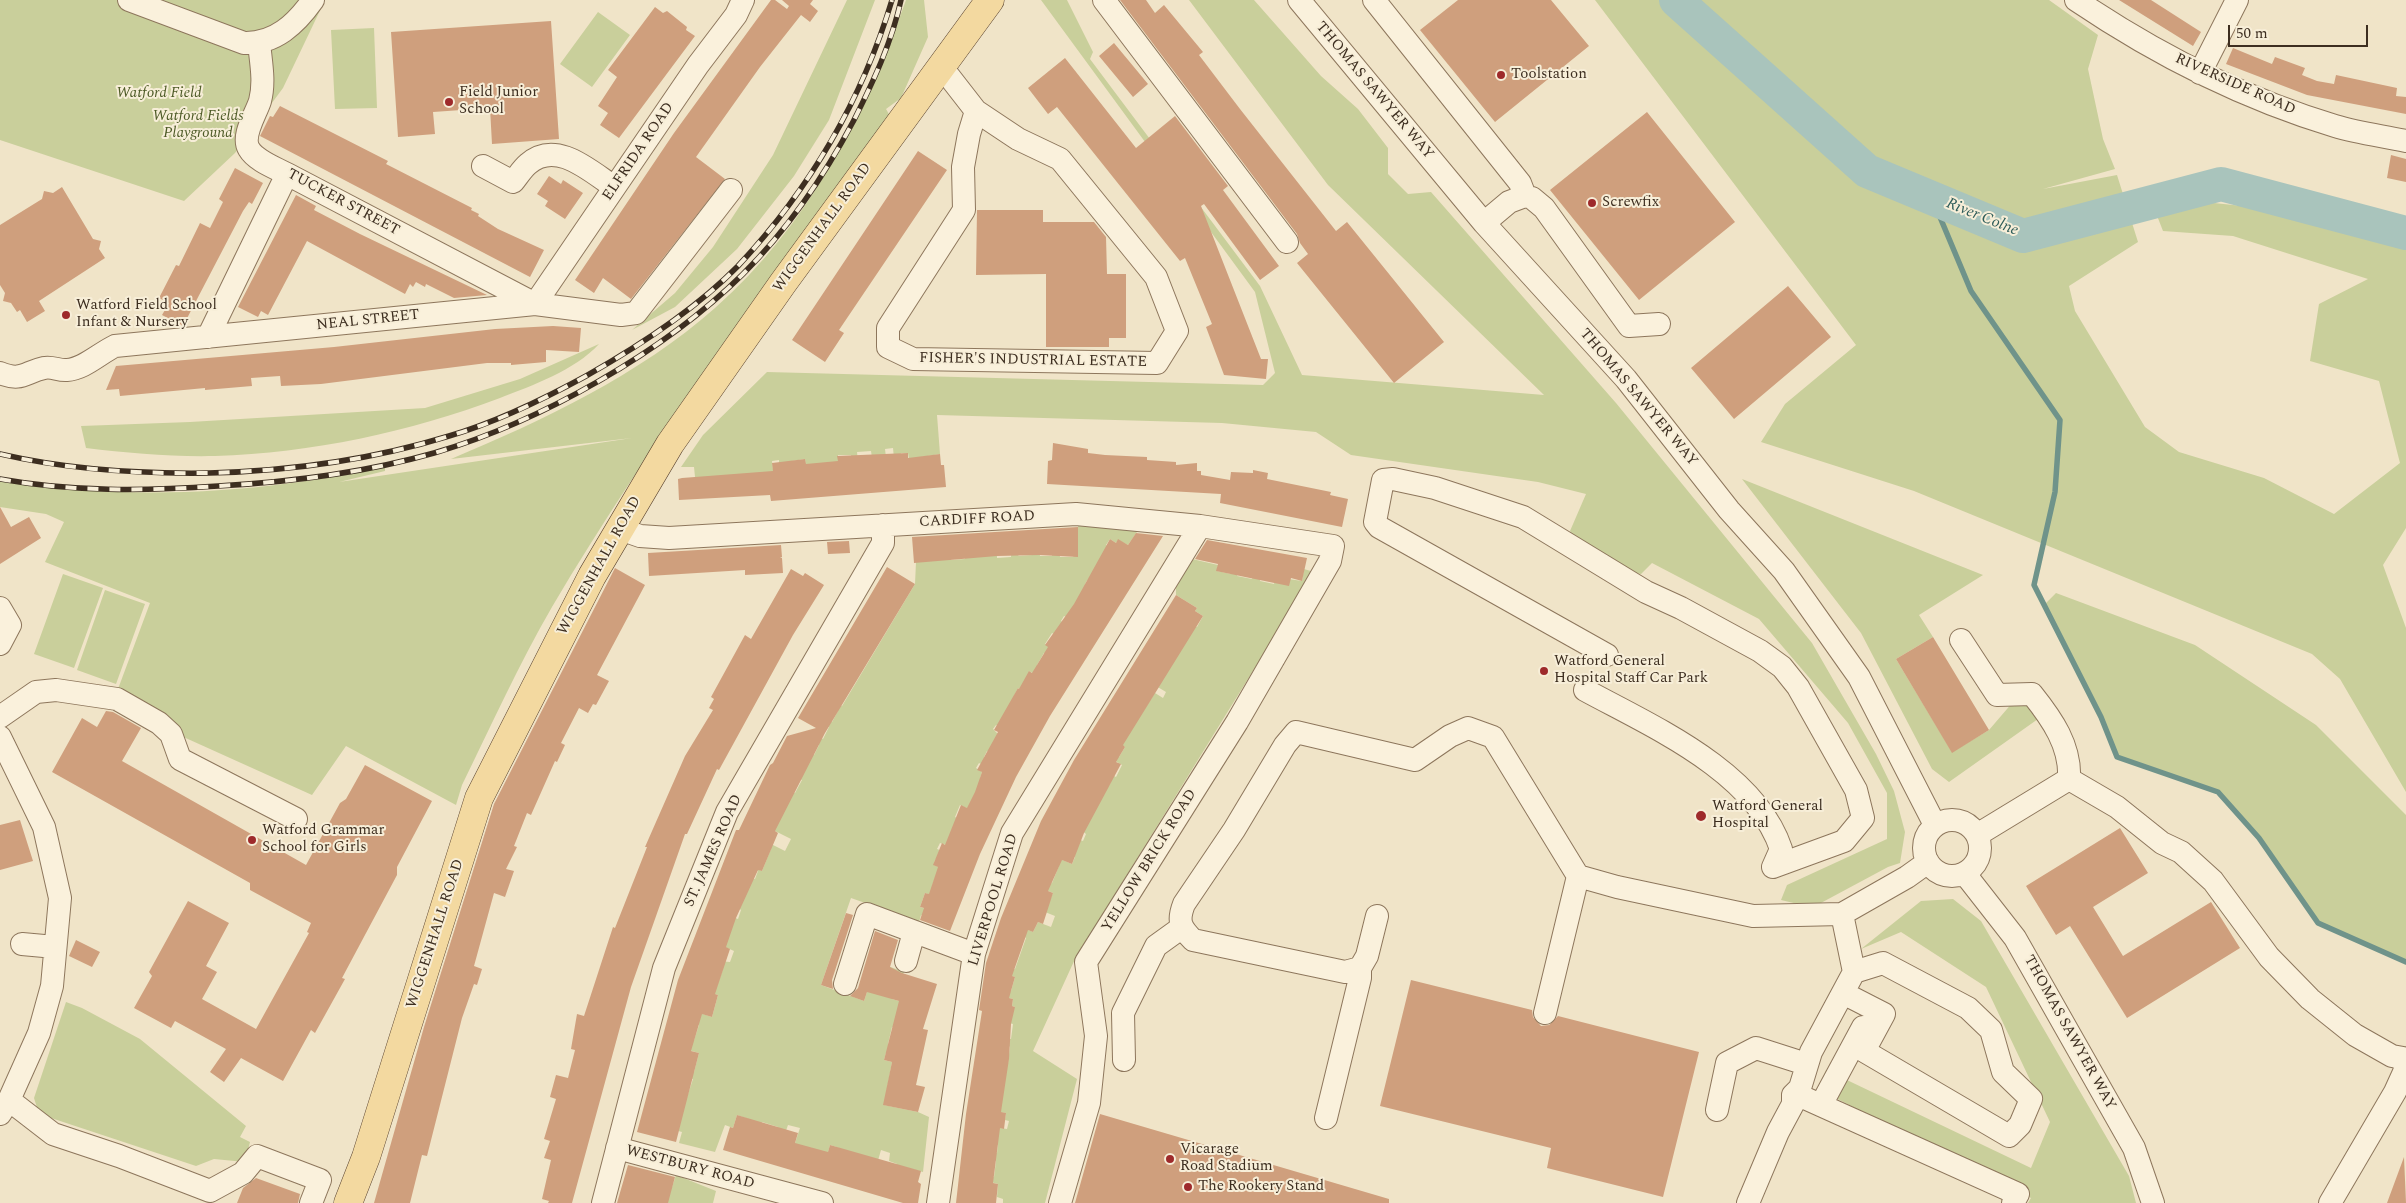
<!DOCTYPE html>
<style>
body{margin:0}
#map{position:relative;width:2406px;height:1203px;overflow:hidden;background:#f0e4c8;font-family:Spectral,serif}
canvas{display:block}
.scale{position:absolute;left:2228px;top:25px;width:140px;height:22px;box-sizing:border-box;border:2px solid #3d2e20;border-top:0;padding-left:6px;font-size:15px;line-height:18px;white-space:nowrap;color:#3d2e20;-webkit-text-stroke:4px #f7eed8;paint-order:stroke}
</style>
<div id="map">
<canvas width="2406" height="1203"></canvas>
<div class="scale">50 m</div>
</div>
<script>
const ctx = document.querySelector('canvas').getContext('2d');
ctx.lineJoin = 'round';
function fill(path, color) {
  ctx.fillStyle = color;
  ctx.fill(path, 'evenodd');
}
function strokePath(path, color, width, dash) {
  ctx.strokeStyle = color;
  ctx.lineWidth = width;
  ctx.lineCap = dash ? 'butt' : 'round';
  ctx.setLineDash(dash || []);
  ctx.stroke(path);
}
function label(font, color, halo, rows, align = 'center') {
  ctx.font = font + ' Spectral,serif';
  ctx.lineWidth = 4;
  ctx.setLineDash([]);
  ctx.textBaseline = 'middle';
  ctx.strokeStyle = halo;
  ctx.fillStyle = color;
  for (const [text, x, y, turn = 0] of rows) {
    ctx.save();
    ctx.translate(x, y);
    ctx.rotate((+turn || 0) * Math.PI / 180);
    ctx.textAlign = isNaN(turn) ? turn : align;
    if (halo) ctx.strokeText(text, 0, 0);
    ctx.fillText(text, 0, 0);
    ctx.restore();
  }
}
fill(new Path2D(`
 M0,0h325l-42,88 -48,65 -51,48 -184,-61z
 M847,0h28l-46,120 -35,56 -57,73 -62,58 -43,23 43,-37 38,-46 60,-92z
 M906,0h18l4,37 -27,61 -15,11 4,7c-116,161 -237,320 -338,491 -33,57 -61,119 -90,178l-6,20 -110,-59 -34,49 -133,-60 -61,-46 32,-86 -105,-41 19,-40 -18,-8 -46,-7v-26c95,15 195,15 291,2 32,-4 63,-10 94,-16v4l-46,11 293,-44 -181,21c93,-39 188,-84 264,-151 93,-82 150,-193 191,-308z
 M1041,0h26l26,52 -3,7 170,227 42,89 242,20 -216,-210 -139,-185h65l67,76 37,33 30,39v26l20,20 23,-2 185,211 196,240 64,111 18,37 11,41 -5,31 -12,4 -69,37 -17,1 -21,-5 6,-15 100,-46v-46l-39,-70 -89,-104 -107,-56 -11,11 -20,-3 -45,-31 -6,-9 16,-37 -48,-12 -187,-27 -35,-23 -94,-9 -285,-8 3,39 -31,5 -1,-6h-7l-6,16 -2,-21 -8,1 1,8 -12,14 -3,-20 -14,1 2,19h-6l-2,-16h-13l1,17 -32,4 -2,-17 -13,2 -13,7v-8l-7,1 2,17 -79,-1 -1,-10h-13l22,-32 64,-63 496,13 12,-12 -20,-81z
 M1595,0h454l49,35 -10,34 15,70 12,30 -72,20 74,-14 21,67 -69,44 6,25 70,116 34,25 85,26 70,36 66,-51 -21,-82 -69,-20 9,-57 49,-25 -135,-43 -70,-5 -9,-23 41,-7 76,8 135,38v281l-23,37 23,63v164l-66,-113 -28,-25 -398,-163 -153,-49 24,-38 71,-59z
 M598,12l32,23 -38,52 -32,-23z
 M374,28l3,80 -42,1 -4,-79z
 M599,344c-25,27 -66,41 -99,54 -91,34 -188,55 -285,58 -43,1 -87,-3 -129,-8l-5,-22 109,-4 235,-14 95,-29z
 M1742,479l241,96 -64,40 14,22 -37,22 56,93 37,-22 30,-35 19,24 -89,63 -17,-13 -71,-136z
 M1078,525l61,4 -11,16 -10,-5 -2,3 -6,-4 -4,6 5,4 -25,33 -8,41 -14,-7 -3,5 3,2 2,18 -14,-8 -7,11 13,9 -3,7 -11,-7 -7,12 8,15 -16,-9 6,27 -17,-10 -4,8 -1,39 -17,-10 -3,4 5,5 -7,19 -4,-2 -3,6 10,14 -15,-8 -3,5 6,4 -2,6 9,5 -14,29 -15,-7 -5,12 14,6 -12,26 -17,-6 -3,6 8,3 -10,8 -1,5 14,6 -12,4 -4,11 8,3 -2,8 -13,-4 -5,14 12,4 -3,7 -8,-3 -2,7 -68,-24 -30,87 43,16 13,-39 27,10 -12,27 14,4 -3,27 -11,-3 -4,17 12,3 -14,6 -2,7 8,2 -8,43 34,7 11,5 -6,55 -19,-5 -11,9 4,-12 -8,-3 1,-8 -9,-3 -6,21c-15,-11 -27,-21 -45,-26l-3,11 -15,-8 -18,-2 6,-18 -12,-3 -6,17 -4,-15 -16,-5 -4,13 -4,-14 -17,-6 -4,13 -8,-3 -10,27 -36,-9 3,-11 -19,-5 24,-30 6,-18 -15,-4 16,-3 5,-19 -14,-4 9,-9 5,-15 -6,-3 4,-10 15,5 6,-22 -18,-6 17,-3 6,-17 -15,-9 22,2 4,-11 -11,-5 4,-31 11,4 3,-9 -8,-6 11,-29 11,4 3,-8 -9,-5 13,5 9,-22 -10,-5 2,-4 22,11 6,-12 -26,-13 20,-37 10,4 7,-13 -10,-4 12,-25 10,4 5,-10 -8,-5 3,-6 9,5 6,-12 -8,-4 2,-5 9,4 6,-11 -5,-10 9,5 73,-122 1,-22 34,-10 1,8 14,-1v-8h32v7l14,-1v-8l8,7 13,-1 7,-6 1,7h12v-7h7l1,8h13l5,-7z
 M1192,559l26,6 -1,6 14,3 8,-5 -2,7 15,3 2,-7 7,2 -1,7 14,3 1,-7 27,4 2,-12 10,3 -239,387 -42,92 44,28 -32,124h-42v-4l-6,-2 1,-13 -15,-4 11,-3 2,-16 -10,-2 1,-7 10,1 1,-8 -3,-1 -7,-18 19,3 2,-8 -4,-1 1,-7 -15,-2 17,-48 2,-16 -9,-10 10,2 2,-15 -9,-2 11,-15 -3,-1 1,-7 -11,-3 9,-5 4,-14 -8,-2 1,-5 7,-1 11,-31 -6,-6 2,-5 11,5 5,-10 13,5 4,-11 -25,-10 16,3 7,-16 -12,-5 11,-5 7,-17 -6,-10 19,8 3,-7 -6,-2 -6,-22 20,8 3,-7 -5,-4 30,-48 -12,-14 17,9 6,-12 -15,-9 3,-4 9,5 6,-10 -4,-3 34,-51 8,5 3,-6 -15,-9 38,-61 8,5 6,-11 -8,-5 2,-3 -21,-13v-10z
 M63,574l40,14 -29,80 -40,-14z
 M105,590l40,14 -29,80 -39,-14z
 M2056,593l139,52 121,80 90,90v147l-88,-39 -59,-85 -41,-46 -101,-35 -16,-40 -57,-112z
 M1953,899l28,22 148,255 7,27h-108l3,-5 -213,-109 8,-19 205,98 19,-46 -64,-135 -85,-55 -40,17 60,-48z
 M66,1002l16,6 58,31 106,87 -6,11 10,5 -5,20 -31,-3 -18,7 -157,-52 -5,-16z
 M676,1175l40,16 -3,12h-56l15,-16z`), '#c9cf9b');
strokePath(new Path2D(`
 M1932,198l39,93 89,129 -5,72 -21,93 67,132 16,40 101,35 41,46 59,85 88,39`), '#6f938a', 5.5);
strokePath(new Path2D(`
 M1676,0l191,171 156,65 198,-52 185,49`), '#a9c4bc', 34);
fill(new Path2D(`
 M771,0h4l12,9 2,-3 -7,-6h31l-3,4 8,7 -8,11 -9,-7 -41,52 -64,90 29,22 -94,120 -28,-21 -9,15 -19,-13 99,-147z
 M1120,0h26l9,13 9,-8 39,47 -4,3 41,54 96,122 11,-9 97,120 -50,41 -97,-120 11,-9 -8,-11 -3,-9z
 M1458,0h93l38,46 -94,76 -75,-92z
 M2119,0h32l50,32 -8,14z
 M655,7l8,6 4,-2 20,16 -1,3 9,6 -76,102 -19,-13 8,-12 -10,-7 19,-29 -9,-7z
 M551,21l8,118 -67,5 -2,-36 -57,4 2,22 -37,3 -7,-105z
 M1114,43l34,41 -15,13 -34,-41z
 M2233,48l39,16 3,-7 30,11 -3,7 15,6 17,3 2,-9 61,13 -1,8 10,1v17l-99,-19 -81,-31z
 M1065,58l71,90 39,-32 53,70 -5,4 56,76 -19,14 -56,-76 -3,2 60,153h7l-2,20 -42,-4 -18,-48 6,-3 -27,-66 -5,3 -123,-154 -9,7 -20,-26z
 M280,106l108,55 -2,3 86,44 -1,2 8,4 -1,2 20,13 46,21 -14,27 -270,-141 10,-20 3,1z
 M1647,112l88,110 -96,78 -89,-110z
 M918,151l29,19 -108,160 5,3 -19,29 -33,-22z
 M2391,155l15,4v23l-19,-4z
 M235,168l28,15 -11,21 -3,-2 -6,9 -60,115 -21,-11 7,-12 -10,-5 17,-33 3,1 21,-43 10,5 13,-26 -4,-3z
 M549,176l12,8 2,-4 20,13 -18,26 -20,-13 3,-5 -11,-7z
 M62,187l31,52 8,2 -2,8 6,9 -66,43 6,10 -18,11 -7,-12 -3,2 -6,-9 -8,-2 2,-8 -5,-8v-60l42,-26 2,-8 9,2z
 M296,195l20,11 -2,4 46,24 127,61 -33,3 -28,-14 -1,3 -9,-5 -3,5 -3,-3 -5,10 -98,-53 -39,74 -7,-4 -3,6 -20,-10z
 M977,210h66v12h51l12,15 1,37h19v64h-17v9h-63v-73l-70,1z
 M1788,286l43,51 -97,82 -43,-51z
 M553,326l28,2 -2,24 -33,-2v12l-35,3v-2h-24l-166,21 -40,2 -1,-10 -29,2 1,8 -47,4v-2l-85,8 -1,-7 -13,1 10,-24 218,-19 161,-18z
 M1053,443l35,6v4l17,2 42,2v3l29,2v3l21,-2v8h4v4l29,5 1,-8 22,1v-3l15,3 -1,6 64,13 -1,3 18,4 -6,28 -122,-24 1,-9 -174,-10 1,-23 4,-1z
 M908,453v5l32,-4 1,11h3l2,22 -175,14 -1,-6 -91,5 -1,-21 4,-1 91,-7 -1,-8 33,-4 1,5 32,-3 -1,-5z
 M0,507l11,20 18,-10 12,21 -41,26z
 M1078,527v30l-39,-2 -42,1 -83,7 -2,-26z
 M1136,533l27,3 -113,180 -34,61 -36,77 -30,77 -30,-11 4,-12 -4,-1 5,-14 4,1 9,-27 -5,-2 9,-22 3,2 16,-40 6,3 8,-16 7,-20 -5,-2 21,-38 -4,-2 24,-42 1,1 10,-18 3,2 16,-26 -3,-2 29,-41 36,-65 6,4 2,-4 10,6z
 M1207,540l100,18 -5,23 -11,-3 -2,8 -73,-15 2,-7 -23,-5z
 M849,541l1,12 -22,1 -1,-12z
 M781,545l1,12h-2l2,1 1,15 -38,2v-5l-96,6 -1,-23z
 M887,567l28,17 -90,149 -50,98 3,2 -16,38 -4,-1 -22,48 -10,29 4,2 -15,45 3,1 -6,22 -10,-3 -11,37 8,2 -23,89 -39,-10 41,-152 58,-150h3l31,-65 3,-2 14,-27 29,-8 -18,-10z
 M615,568l30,17 -48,90 12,6 -13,24 -3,-1 -5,9 -9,-5 -18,35 4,2 -8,17 -2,-1 -24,54 -4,-2 -13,33 3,1 -11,22 8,2 -9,26 -11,-4 -20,73 8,3 -5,16 -3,-1 -12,34 -35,138 -5,-1 -12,48h-36l50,-176 70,-223z
 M791,569l12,7 2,-3 19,12 -31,50 -74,135 -2,-1 -30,65h-2l-54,153 -59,216h-24l1,-2 -7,-2 9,-39 -7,-2 6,-17 -6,-2 12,-40 -6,-2 6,-22 12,3 7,-28 -4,-1 6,-35 7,2 29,-89 2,1 32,-81h-2l40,-91 28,-46 -4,-2 5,-9 -3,-2 34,-62 6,4z
 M1176,595l21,13 -2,3 8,5 -80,129 2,2 -9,15 5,2 -37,69 -12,31 -10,-4 -14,31 5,2 -10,31 -5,-2 -5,10 -5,-2 -16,46 3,1 -6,21 4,1 -1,7 3,1 -4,17 -2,35 -8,53 5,1 -2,16 -4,-1 -7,55 5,1 -2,19h-40l10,-89 16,-103 -3,-1 7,-47 15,-45 40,-97 33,-61z
 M1933,637l56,93 -37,23 -56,-94z
 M106,711l7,1 28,16 -19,33 184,104 34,-62 6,-4 19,-34 67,36 -35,66v8l-55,103 3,1 -30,54 -4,-3 -28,51 -42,-23 -17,24 -14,-10 16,-23 -51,-28 -4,7 -37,-20 18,-32 -3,-4 39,-71 41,22 -23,43 11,6 -15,27 54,30 53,-96 -2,-1 4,-9 -61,-33v-7l-198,-111 30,-54 15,9z
 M20,820l13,41 -33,9v-45z
 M2120,828l28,45 -55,34 30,49 88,-54 29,46 -113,70 -57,-92 -14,9 -30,-49z
 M846,913l7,2 -21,65 1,9 -12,-4z
 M875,931l23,9 -8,27 12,6 35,11 -14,45 5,1 -12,55 9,2 -7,25 -35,-7 9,-43 -8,-2 15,-59 -32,-9 -3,9 -14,-5 8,-8z
 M76,940l24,12 -8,15 -23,-11z
 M1411,980l121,30 1,7 8,9 8,-1 9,-9 141,36 -36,145 -116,-29 4,-20 -171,-42z
 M1100,1114l289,85v4h-314z
 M737,1115l61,18 -3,10 33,9 2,-7 91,26 -3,11 3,2 -3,19h-15l-180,-53 7,-23 3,1z
 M2404,1157l2,46h-19z
 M628,1165l47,12 -7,26h-51z
 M256,1178l44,16 -2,9h-61l6,-15z`), '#cf9f7d');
const minor = new Path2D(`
 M129,0l115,43c31,1 52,-19 69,-43
 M1104,0l183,242
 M1299,0l185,223 142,156 103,131 55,61 75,106 76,148
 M1374,0l146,183 5,13 -16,6 -25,21
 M2076,0c80,54 166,98 259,126 23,7 48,10 71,15
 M259,43c2,20 6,39 1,58 -4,13 -19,35 -11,48 7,12 27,19 38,25l248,130 163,-239 38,-50 7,-15
 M941,66l35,45 42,28 42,20 96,118 21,54 -20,32 -244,-4 -25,-12v-19l76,-118 -1,-43 6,-33 7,-23
 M2200,73l37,-73
 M483,166l30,16c5,-6 9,-13 15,-18 28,-25 62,7 86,23
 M1525,196l7,2 12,10 85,118 30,-2
 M208,337l79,-163
 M0,373c22,9 25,-1 44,-5 8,-2 15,3 23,2 17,-1 33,-17 48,-24l420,-42 86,11 15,-2 95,-123
 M620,529l20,7 29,2 407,-24 124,12 133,20 -3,15 -93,161 -151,240 10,74 -7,67 -29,100
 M0,608l10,17 -10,19
 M1961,640l36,55 35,-1c20,25 39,52 37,85l48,28 45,36 19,9 32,29 56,76 41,42 45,36 37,21 11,2 2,12 -10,22 -65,111
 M1607,655l-228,-128 -4,-5 8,-42 10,-1 42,9 88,29 123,75 35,16 79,43 22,16 16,20 58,103 7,28 -19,23 -71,26
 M1585,690c68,37 170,81 196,159l-8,18
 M0,717l36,-25 20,-2 61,9 42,24 12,11 9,25 116,60
 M0,737l44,90 16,71 -8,88 -13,47 -30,67 -9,14
 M1924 848a28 28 0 1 1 56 0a28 28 0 1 1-56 0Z
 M1977,835l92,-56
 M1965,874l50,64 119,210 19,55
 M1377,916l-10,40 -7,12 -15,4 -152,-32c-12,-12 -16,-18 -9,-36l50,-74 51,-85 11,-13 119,28 35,-24 18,-8 25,9 85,139
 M22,944l33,3
 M906,961l8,-29
 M845,984l22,-70 107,40
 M1843,993l41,21 -20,37 145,85 11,-11 11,-26 -28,-27 -12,-42 -23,-22 -85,-45 -29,9
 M1545,1013l33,-137 39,11 136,29 89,-2
 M1124,1060l-1,-47 33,-67 25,-18
 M1793,1095l7,-7 11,-36 43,-80 -12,-58 65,-37 21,-15
 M1793,1095l14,4 211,95 -5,9
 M9,1100l44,34 66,22 91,35 33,-18 14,-17 63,24 -9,23
 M1821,1105l42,-78
 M1717,1110l10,-47 29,-15 50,16
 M1326,1118l34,-140v-10
 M617,1148l205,55
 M603,1203l61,-235 63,-156 156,-269v-18
 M938,1203l36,-249 38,-121 188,-307
 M1748,1203l30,-71 15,-28v-9`);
const major = new Path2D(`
 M348,1203l18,-46 113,-359 113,-222 78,-132 113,-161 207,-283`);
strokePath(minor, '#8d765c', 24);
strokePath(major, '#5b4430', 29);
strokePath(minor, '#faf1dc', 22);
strokePath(major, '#f3d9a0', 28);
const rail = new Path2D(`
 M0,454c69,16 138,20 209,19 82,-2 162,-13 240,-37 48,-14 93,-36 137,-60 53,-30 109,-66 152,-110 71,-76 124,-166 154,-266
 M0,479c72,13 145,12 218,7 73,-4 146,-13 216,-33 106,-31 230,-101 309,-179 44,-44 82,-99 111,-154 19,-38 38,-78 47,-120`);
strokePath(rail, '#3d2e20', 5.5);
strokePath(rail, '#f7eed8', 4, [11]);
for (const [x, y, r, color] of [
 [1501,75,5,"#9e2a2b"],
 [449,102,5,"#9e2a2b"],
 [1592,203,5,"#9e2a2b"],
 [66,315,5,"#9e2a2b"],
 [1544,671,5,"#9e2a2b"],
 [1701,816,6,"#9e2a2b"],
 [252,840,5,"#9e2a2b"],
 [1170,1159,5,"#9e2a2b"],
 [1188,1187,5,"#9e2a2b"]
]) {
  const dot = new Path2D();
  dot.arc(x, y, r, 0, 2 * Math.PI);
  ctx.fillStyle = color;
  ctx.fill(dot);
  strokePath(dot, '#f7eed8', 2);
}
label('15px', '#3d2e20', '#f7eed8', [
 ["Toolstation",1511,75],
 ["Field Junior",459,93],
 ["School",459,110],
 ["Screwfix",1602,203],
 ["Watford Field School",76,306],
 ["Infant & Nursery",76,323],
 ["Watford General",1554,662],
 ["Hospital Staff Car Park",1554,679],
 ["Watford General",1712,807],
 ["Hospital",1712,824],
 ["Watford Grammar",262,831],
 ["School for Girls",262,848],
 ["Vicarage",1180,1150],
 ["Road Stadium",1180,1167],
 ["The Rookery Stand",1198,1187]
], 'left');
label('15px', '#3d2e20', '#f7eed8', [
 ["RIVERSIDE ROAD",2235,85,24],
 ["THOMAS SAWYER WAY",1374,91,50],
 ["ELFRIDA ROAD",639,152,-56],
 ["TUCKER STREET",343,203,28],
 ["WIGGENHALL ROAD",823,228,-54],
 ["NEAL STREET",368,321,-6],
 ["FISHER'S INDUSTRIAL ESTATE",1033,361,1],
 ["THOMAS SAWYER WAY",1638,398,50],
 ["CARDIFF ROAD",977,520,-3],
 ["WIGGENHALL ROAD",600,566,-61],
 ["ST. JAMES ROAD",714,851,-66],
 ["YELLOW BRICK ROAD",1150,861,-58],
 ["LIVERPOOL ROAD",994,900,-73],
 ["WIGGENHALL ROAD",436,934,-72],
 ["THOMAS SAWYER WAY",2069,1033,61],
 ["WESTBURY ROAD",690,1168,15]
]);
label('italic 15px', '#4d5a26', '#f7eed8', [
 ["Watford Field",159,94],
 ["Watford Fields",198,117],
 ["Playground",198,134]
]);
label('italic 16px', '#2f5d5a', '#f7eed8', [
 ["River Colne",1982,218,22]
]);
</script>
